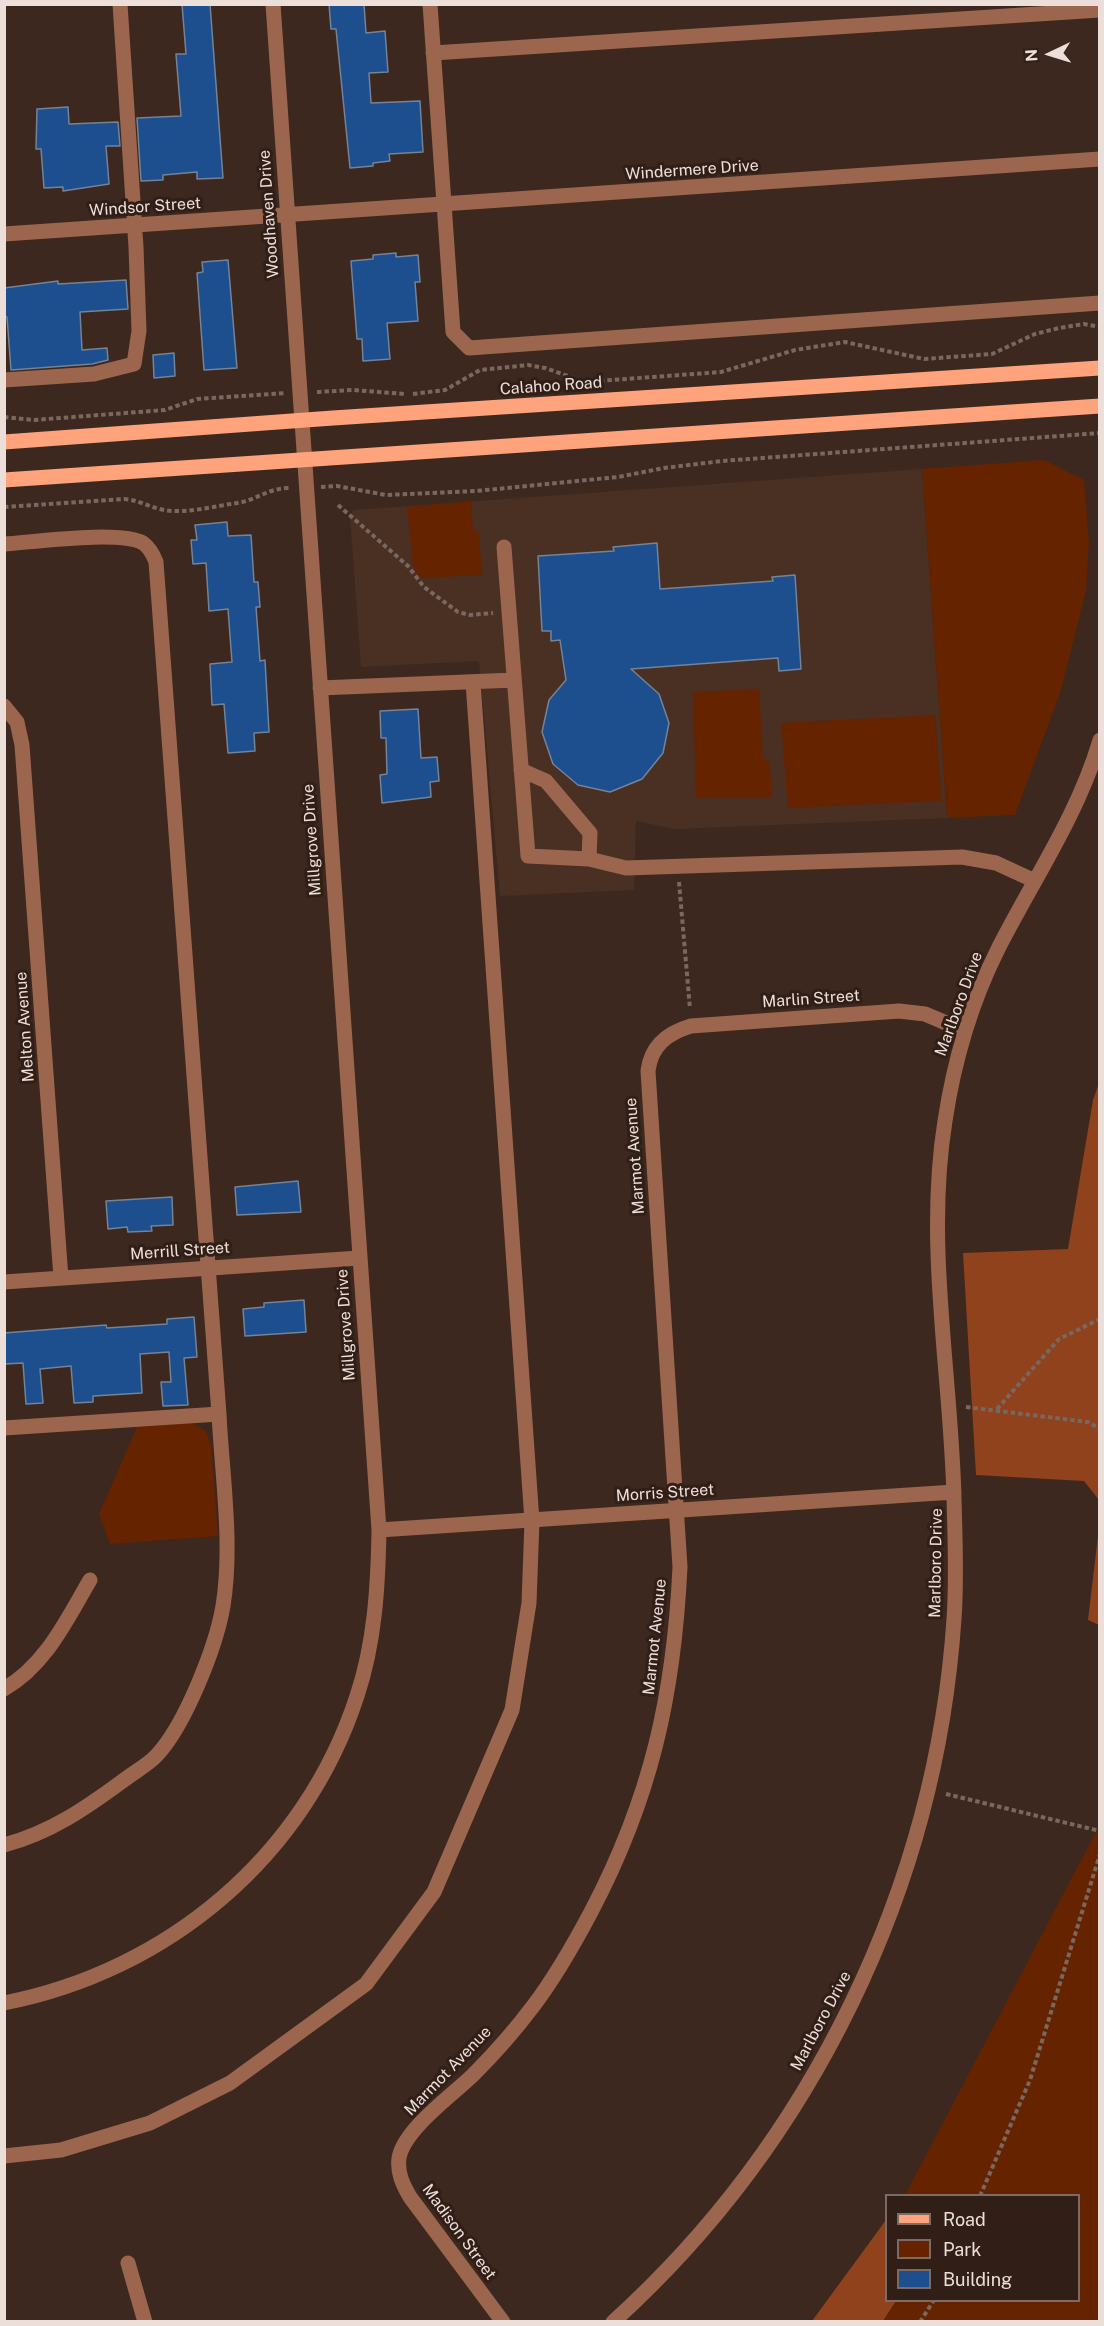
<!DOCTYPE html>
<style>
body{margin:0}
#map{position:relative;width:1104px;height:2326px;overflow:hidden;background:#3c281f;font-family:"Public Sans",sans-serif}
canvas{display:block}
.frame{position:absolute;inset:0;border:6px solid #ecded9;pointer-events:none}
.legend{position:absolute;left:885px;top:2194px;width:195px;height:108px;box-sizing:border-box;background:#311e16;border:2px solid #7c6b64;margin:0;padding:8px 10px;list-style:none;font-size:18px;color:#ecded9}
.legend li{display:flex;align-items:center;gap:12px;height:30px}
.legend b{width:30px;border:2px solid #7c6b64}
.north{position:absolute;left:1020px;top:24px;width:60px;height:60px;-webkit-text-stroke:4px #311e16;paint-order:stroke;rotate:266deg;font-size:16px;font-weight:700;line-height:24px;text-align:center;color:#ecded9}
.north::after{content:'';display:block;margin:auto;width:21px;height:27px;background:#ecded9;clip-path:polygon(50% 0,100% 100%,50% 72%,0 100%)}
</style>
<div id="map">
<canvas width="1104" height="2326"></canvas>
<div class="frame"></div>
<ul class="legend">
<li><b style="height:8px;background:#fea37c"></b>Road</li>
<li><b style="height:16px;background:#652300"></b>Park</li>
<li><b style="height:16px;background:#1d4e8d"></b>Building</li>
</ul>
<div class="north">N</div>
</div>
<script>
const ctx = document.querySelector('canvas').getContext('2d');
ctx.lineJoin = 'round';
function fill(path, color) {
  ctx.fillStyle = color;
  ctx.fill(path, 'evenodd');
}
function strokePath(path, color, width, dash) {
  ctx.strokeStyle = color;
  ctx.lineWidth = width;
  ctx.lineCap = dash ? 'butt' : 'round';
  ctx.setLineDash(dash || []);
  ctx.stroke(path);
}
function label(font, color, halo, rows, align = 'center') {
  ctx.font = font + ' "Public Sans",sans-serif';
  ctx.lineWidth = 6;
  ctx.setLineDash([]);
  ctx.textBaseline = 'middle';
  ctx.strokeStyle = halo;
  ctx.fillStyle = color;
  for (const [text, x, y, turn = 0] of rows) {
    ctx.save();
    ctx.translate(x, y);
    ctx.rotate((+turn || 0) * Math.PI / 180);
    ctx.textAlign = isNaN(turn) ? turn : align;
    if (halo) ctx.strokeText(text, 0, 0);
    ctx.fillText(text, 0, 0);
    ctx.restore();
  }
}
fill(new Path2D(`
 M922,469l25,349 -273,11 -38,-8 -2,69 -134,6 -21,-235 -118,6 -11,-150 3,-7z`), '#4a2f23');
fill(new Path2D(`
 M1044,460l40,20 5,62 -3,49 -25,99 -46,125 -68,3 -25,-349z
 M471,501l2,30h6l3,44 -62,3 -7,-11 -6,-60z
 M759,689l4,68 7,6 2,35h-76l-3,-106z
 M935,715l7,86 -154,7 -7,-85z
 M192,1423l14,8 5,13 7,92 -108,8 -11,-30 38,-87z
 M1099,1826v495l-216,1 13,-21 182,-1v-104h-169l-3,-3z`), '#652300');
fill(new Path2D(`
 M1099,1083v417l-15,-19 -108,-6 -13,-222 105,-4 25,-149z
 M1099,1527v98l-11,-5z
 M886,2220v80l10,1 -13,20h-71z`), '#90421d');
const building = new Path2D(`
 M182,4h28l13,174 -26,1v-7l-34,3v5l-22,1 -4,-63 44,-2 -5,-62h10z
 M329,4h35l2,29 19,-2 3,41 -19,1 2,30 49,-2 3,51 -34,2 1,7 -17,2v3l-23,2 -14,-139h-5z
 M68,107l1,17 49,-2 2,24h-14l3,38 -46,7v-4l-19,1 -3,-39h-5l1,-40z
 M396,253v4l22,-2 2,27h-5l3,39 -31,2 3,36 -27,2 -1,-22h-5l-6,-78 22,-2v-4z
 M228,260l9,108 -33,2 -7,-97 6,-1 -1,-10z
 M126,280l2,29 -48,3 2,38 25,-2 1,12 -16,4 -81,6 -4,-53h-3v-29l54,-7v3z
 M174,353l1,23 -21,2 -1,-23z
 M227,522l1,14 23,-1 3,47h4l2,25h-4l4,54 5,-1 4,72 -15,1 1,18 -27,2 -4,-49 -12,1 -2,-41 22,-2 -4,-53 -19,2 -3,-48 -13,1 -2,-24h6l-2,-15z
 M657,543l3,46 113,-8 -1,-4 23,-2 6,94 -22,2 -1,-13 -147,11 28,25 10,29 -6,30 -21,26 -32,13 -32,-7 -25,-21 -11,-32 7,-32 17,-20 -6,-40 -9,1v-10h-9l-4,-75 76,-5 -1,-4z
 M418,709l3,49 16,-1 2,24 -9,1 1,15 -49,6 -2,-28 7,-1 -1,-36h-5l-1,-27z
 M298,1181l3,31 -64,3 -2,-28z
 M172,1197l1,28 -22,1 1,5 -24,1 -1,-5 -19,2 -2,-28z
 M304,1300l2,32 -61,4 -2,-27 21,-2v-4z
 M194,1317l3,40 -13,1 4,47 -25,1 -2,-24h10l-2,-30 -29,2 2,39 -49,3v6l-19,1 -3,-37 -31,3 3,34 -17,1 -3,-41 -19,1v-31l102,-8 1,3 60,-4v-5z`);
fill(building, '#1d4e8d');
strokePath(building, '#748396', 1.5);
strokePath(new Path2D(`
 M317,392l36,-2 52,4
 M413,394l32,-4 35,-20 48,-5 17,3 34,12 19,1 123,-9 74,-22 50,-8 79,17 68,-5 43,-20 24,-6 25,-4 16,3
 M4,417l30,3 131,-10 32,-11 89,-6
 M321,487l16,-1 49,9 90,-4 142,-14 46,-9 58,-7 378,-28
 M338,505l70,61 16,21 34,25 12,3 23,-2
 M4,507l120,-8c15,1 25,8 40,11 22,4 51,-4 73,-7 21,-3 30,-15 53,-15
 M679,882l11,127
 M966,1407l122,15 12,7
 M997,1409l62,-70 41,-20
 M946,1794l154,37
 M980,2196l50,-116 70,-226
 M920,2322l14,-22`), '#796760', 4, [4.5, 3]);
strokePath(new Path2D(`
 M430,4l23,328 16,16 631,-45
 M433,53l667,-43
 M4,234l1096,-75
 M4,380l90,-6 40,-10 5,-33 -3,-84 -16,-243
 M4,544c31,-2 116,-14 139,-1 7,5 10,11 13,19l63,852c3,62 14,130 4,192 -7,41 -38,119 -66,149 -9,10 -23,17 -33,25 -38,28 -74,53 -120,65
 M504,547l24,309 61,3 37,9 336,-11 34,6 39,18
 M320,688l194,-8
 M4,706l13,16 5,23 39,533
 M521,770l25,11 44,52 -1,26
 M4,1282l355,-24
 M4,1428l215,-14
 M379,1530l575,-38
 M4,1689c42,-24 63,-70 86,-109
 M4,2003c164,-32 301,-147 353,-307 18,-54 21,-110 22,-166l-106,-1526
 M4,2156l57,-6 89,-27 80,-40 136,-99 68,-92 78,-182 17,-107 3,-82 -59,-839
 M128,2263l17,59
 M503,2322l-93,-125c-7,-12 -13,-24 -11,-39 5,-29 55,-64 75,-84 21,-21 42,-45 60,-69 22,-29 40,-61 57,-93 60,-114 83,-217 89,-345l-32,-496c3,-25 19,-38 43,-45l208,-15 26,3 40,17
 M613,2322c199,-180 323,-435 341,-703 3,-40 1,-81 0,-121 -3,-125 -29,-253 -9,-377 9,-60 26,-118 53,-172 35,-69 80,-134 102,-209`), '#9c654e', 15);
strokePath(new Path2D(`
 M4,442l329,-24 767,-50
 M4,480l1096,-74`), '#fea37c', 15);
label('16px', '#ecded9', '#311e16', [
 ["Windermere Drive",692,170,-4],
 ["Windsor Street",145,207,-4],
 ["Woodhaven Drive",269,214,-94],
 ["Calahoo Road",551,386,-4],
 ["Millgrove Drive",312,840,-94],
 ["Marlin Street",811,999,-4],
 ["Marlboro Drive",959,1004,-70],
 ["Melton Avenue",25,1027,-94],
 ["Marmot Avenue",635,1156,-94],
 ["Merrill Street",180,1251,-4],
 ["Millgrove Drive",346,1325,-94],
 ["Morris Street",665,1493,-4],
 ["Marlboro Drive",936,1563,-89],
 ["Marmot Avenue",655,1637,-84],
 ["Marlboro Drive",821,2021,-62],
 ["Marmot Avenue",448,2071,-46],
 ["Madison Street",459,2232,54]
]);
</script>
